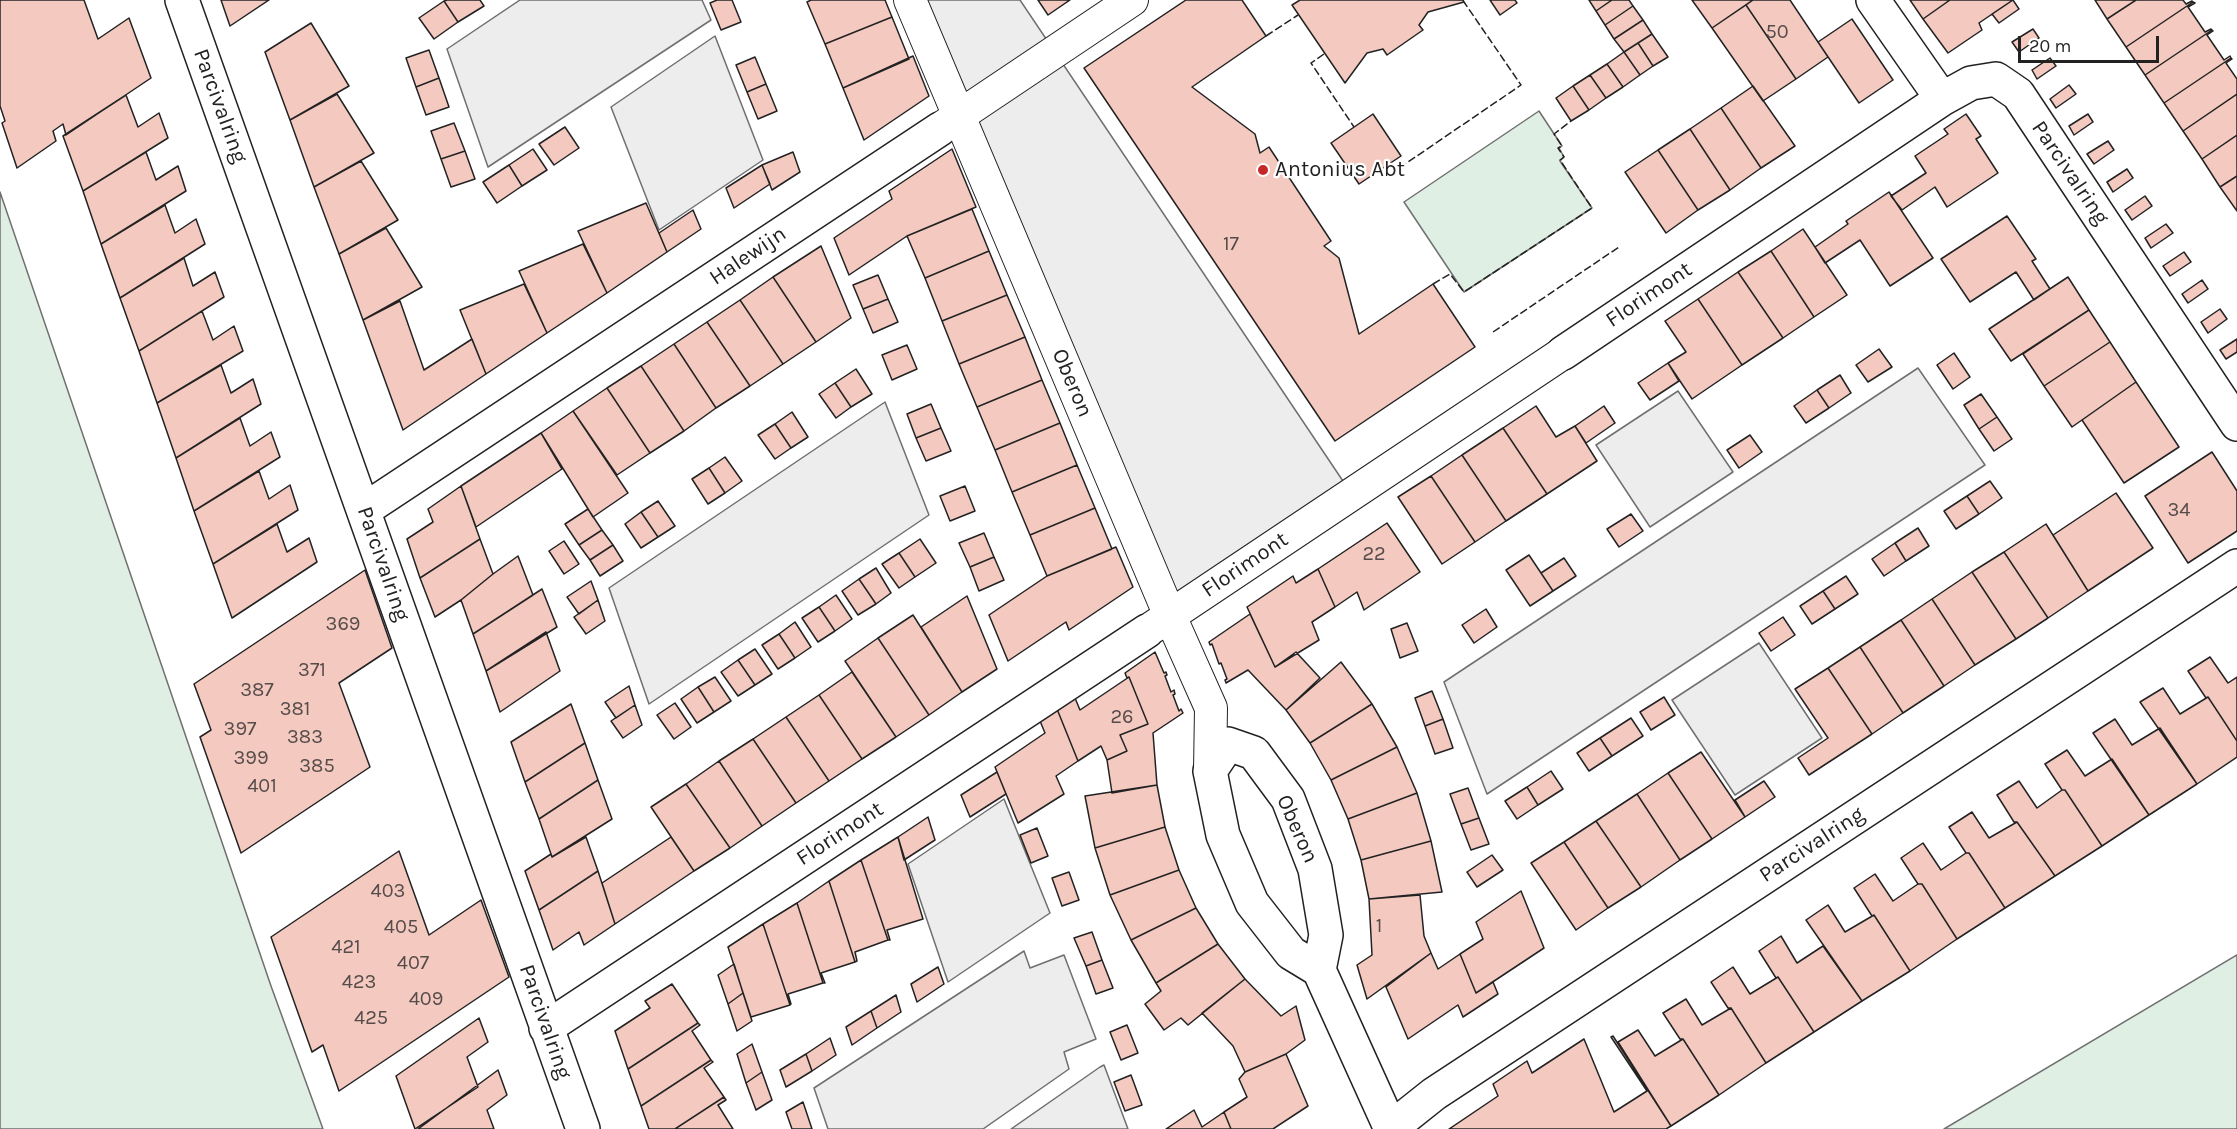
<!DOCTYPE html>
<style>
body{margin:0}
#map{position:relative;width:2237px;height:1129px;overflow:hidden;background:#fff;font-family:Karla,sans-serif}
canvas{display:block}
.scale{position:absolute;left:2018px;top:36px;width:141px;height:27px;box-sizing:border-box;border:3px solid #222;border-top:0;padding-left:8px;font-size:18px;line-height:21px;white-space:nowrap;color:#222;-webkit-text-stroke:4px #fff;paint-order:stroke}
</style>
<div id="map">
<canvas width="2237" height="1129"></canvas>
<div class="scale">20 m</div>
</div>
<script>
const ctx = document.querySelector('canvas').getContext('2d');
ctx.lineJoin = 'round';
function fill(path, color) {
  ctx.fillStyle = color;
  ctx.fill(path, 'evenodd');
}
function strokePath(path, color, width, dash) {
  ctx.strokeStyle = color;
  ctx.lineWidth = width;
  ctx.lineCap = dash ? 'butt' : 'round';
  ctx.setLineDash(dash || []);
  ctx.stroke(path);
}
function label(font, color, halo, rows, align = 'center') {
  ctx.font = font + ' Karla,sans-serif';
  ctx.lineWidth = 4.5;
  ctx.setLineDash([]);
  ctx.textBaseline = 'middle';
  ctx.strokeStyle = halo;
  ctx.fillStyle = color;
  for (const [text, x, y, turn = 0] of rows) {
    ctx.save();
    ctx.translate(x, y);
    ctx.rotate((+turn || 0) * Math.PI / 180);
    ctx.textAlign = isNaN(turn) ? turn : align;
    if (halo) ctx.strokeText(text, 0, 0);
    ctx.fillText(text, 0, 0);
    ctx.restore();
  }
}
const green = new Path2D(`
 M1539,111l23,35 -3,2 5,9 -4,4 32,47 -128,84 -60,-90z
 M0,192l271,794 52,143h-323z
 M2237,955v174h-293z`);
fill(green, '#e0efe3');
strokePath(green, '#6f6f6f', 1.5);
const parking = new Path2D(`
 M520,0h182l9,20 -223,147 -41,-118z
 M910,0h110l331,493 -181,123z
 M715,36l48,124 -104,70 -48,-123z
 M1918,368l67,97 -498,329 -43,-112z
 M1678,391l55,81 -83,55 -54,-82z
 M885,402l44,113 -280,189 -40,-116z
 M1759,643l63,95 -87,57 -63,-95z
 M1004,799l46,114 -102,69 -40,-118z
 M1024,951l6,17 34,-13 32,84 -32,13 5,17 -86,60h-155l-14,-41z
 M1104,1065l24,64h-117l89,-62z`);
fill(parking, '#ededed');
strokePath(parking, '#6f6f6f', 1.5);
const building = new Path2D(`
 M0,0h84l14,39 31,-21 22,60 -85,57 -3,-11 -10,7 3,10 -39,27 -15,-45 3,-2 -5,-15z
 M221,0h48l-39,26z
 M447,0h33l4,6 -26,16 -14,-21z
 M717,0h15l9,22 -20,8 -11,-27z
 M811,0h74l7,17 -67,27 -18,-42z
 M1038,0h32l-22,15z
 M1186,0h56l24,36 -74,51 63,47 5,19 9,-6 62,94 -7,5 15,12 20,76 74,-50 42,63 -140,94 -251,-373z
 M1300,0h163l1,2 -36,10 -9,13 4,5 -36,25 -4,-6 -16,4 -22,30 -53,-78z
 M1490,0h25l2,3 -17,12z
 M1589,0h23l-16,11z
 M1612,0h17l4,6 -28,19 -9,-14z
 M1692,0h61l-41,28z
 M1753,0h37l38,57 -32,22 -50,-74z
 M1910,0h40l-27,19z
 M1950,0h63l-34,23 3,7 -34,23 -25,-34z
 M2013,0l6,9 -20,14 -7,-9z
 M2095,0h41l-29,19z
 M2136,0h47l3,4 6,-3 1,1 -67,45 -19,-28z
 M444,1l14,21 -24,17 -15,-21z
 M2193,2l2,1 -7,4 17,25 6,-3 1,1 -67,45 -19,-28z
 M1746,5l50,74 -33,22 -51,-73z
 M1633,6l10,14 -29,19 -9,-14z
 M892,17l17,42 -66,29 -18,-44z
 M1852,19l41,61 -34,23 -41,-61z
 M1643,20l9,14 -28,18 -10,-13z
 M311,23l38,63 -59,34 -25,-68z
 M2033,29l6,9 -20,14 -7,-10z
 M2212,30l1,1 -6,4 17,25 6,-4 1,2 -67,45 -19,-28z
 M1652,34l16,23 -15,9 -15,-23z
 M1638,43l15,23 -13,9 -16,-23z
 M429,50l10,28 -23,9 -10,-29z
 M1624,52l16,23 -17,12 -16,-23z
 M913,56l16,40 -65,44 -21,-52z
 M755,57l11,27 -19,8 -11,-27z
 M2050,58l6,8 -19,13 -5,-9z
 M2231,58l1,1 -6,4 11,16v15l-54,37 -19,-28z
 M1607,64l16,23 -17,11 -16,-23z
 M1590,75l16,23 -17,12 -16,-24z
 M439,78l10,29 -23,8 -10,-28z
 M766,84l11,27 -19,8 -11,-27z
 M2069,85l7,9 -20,14 -6,-9z
 M1573,86l16,24 -18,11 -15,-23z
 M1753,86l42,60 -34,22 -40,-60z
 M337,94l37,59 -60,34 -24,-67z
 M2237,94v41l-35,24 -19,-28z
 M126,95l12,32 21,-14 9,25 -85,53 -20,-55z
 M1721,108l40,60 -31,22 -40,-61z
 M1373,114l28,42 -42,28 -28,-41z
 M1966,114l15,22 -5,3 22,34 -51,34 -12,-20 -33,23 -11,-14 35,-23 -11,-17 33,-22 -4,-5z
 M2088,114l5,8 -19,13 -5,-9z
 M454,123l11,28 -24,8 -10,-28z
 M565,127l14,21 -25,17 -15,-21z
 M1690,129l40,61 -32,20 -40,-60z
 M2237,135v41l-17,11 -18,-28z
 M2108,141l6,9 -20,14 -7,-10z
 M533,149l14,21 -25,16 -13,-21z
 M952,149l24,58 -69,29 -58,39 -15,-37 58,-39 -3,-8z
 M1658,150l40,60 -32,23 -41,-61z
 M465,151l10,28 -24,8 -10,-28z
 M146,152l10,28 22,-14 8,25 -85,53 -18,-53z
 M793,152l7,20 -28,18 -10,-25z
 M361,161l37,59 -59,34 -25,-67z
 M509,165l13,21 -25,17 -14,-21z
 M762,165l8,19 -36,24 -8,-20z
 M2127,169l6,9 -20,14 -6,-10z
 M2237,176v35l-17,-24z
 M1889,192l44,66 -43,28 -30,-46 -35,23 -10,-16 33,-23 -2,-3z
 M2145,196l7,10 -20,14 -7,-10z
 M646,203l21,49 -60,41 -29,-62z
 M165,205l10,28 21,-14 9,25 -85,54 -19,-54z
 M972,209l17,42 -64,27 -18,-42z
 M693,210l8,19 -34,23 -8,-19z
 M2007,216l29,43 -4,2 18,28 -16,11 -18,-28 -46,30 -29,-43z
 M2166,224l7,9 -22,15 -6,-10z
 M386,228l36,59 -59,33 -24,-66z
 M1803,229l44,66 -33,22 -43,-66z
 M583,244l24,49 -60,40 -28,-62z
 M821,246l30,72 -35,24 -43,-65z
 M989,251l18,44 -65,26 -17,-43z
 M1771,251l43,66 -31,21 -45,-66z
 M2184,252l7,10 -21,14 -7,-10z
 M184,258l9,28 22,-14 9,25 -85,54 -19,-53z
 M1738,272l45,66 -41,27 -44,-66z
 M878,275l10,24 -25,10 -10,-24z
 M773,277l43,65 -33,22 -43,-64z
 M2068,277l21,33 -78,51 -22,-32z
 M2202,280l6,9 -20,14 -6,-9z
 M524,284l23,49 -61,41 -26,-64z
 M1007,295l18,42 -66,27 -17,-43z
 M888,299l10,23 -25,11 -10,-24z
 M1698,299l44,66 -50,34 -24,-36 18,-11 -21,-31z
 M740,300l43,64 -33,22 -43,-64z
 M400,301l24,69 48,-31 14,35 -83,56 -40,-110z
 M2220,309l7,10 -19,14 -7,-11z
 M2089,310l21,32 -66,44 -21,-32z
 M202,311l11,29 21,-14 9,25 -86,52 -18,-52z
 M707,322l43,64 -34,22 -42,-64z
 M1025,337l17,43 -65,27 -18,-43z
 M2237,339v13l-11,7 -6,-9z
 M2110,342l26,40 -64,45 -28,-41z
 M674,344l42,64 -32,23 -43,-65z
 M907,345l10,24 -25,11 -10,-25z
 M1879,349l13,18 -24,15 -12,-17z
 M1954,353l16,24 -17,12 -16,-24z
 M1668,363l11,18 -29,19 -12,-17z
 M221,365l10,28 22,-14 8,25 -85,54 -19,-55z
 M641,366l43,65 -34,22 -43,-65z
 M856,369l16,25 -21,13 -16,-24z
 M1840,375l11,18 -22,15 -12,-18z
 M1042,380l18,43 -65,27 -18,-43z
 M2136,382l43,65 -55,36 -42,-63z
 M835,383l16,24 -15,11 -17,-24z
 M607,388l43,65 -33,22 -44,-64z
 M1817,390l12,18 -23,15 -12,-17z
 M1981,394l16,23 -18,12 -15,-24z
 M931,404l10,24 -25,10 -9,-24z
 M1536,406l20,31 19,-11 22,35 -50,33 -44,-66z
 M1604,406l11,17 -29,20 -11,-17z
 M573,411l55,82 -35,24 -52,-84z
 M792,412l16,25 -17,11 -16,-24z
 M1997,417l15,22 -18,12 -15,-22z
 M240,418l10,28 21,-14 9,25 -86,54 -18,-53z
 M1060,423l17,42 -65,27 -17,-42z
 M775,424l16,24 -16,11 -17,-24z
 M941,428l10,23 -25,10 -10,-23z
 M1503,428l44,66 -41,27 -44,-66z
 M541,433l21,36 -86,58 -15,-41z
 M1750,435l12,17 -23,16 -12,-18z
 M2212,452l25,39v40l-49,32 -43,-67z
 M1462,455l44,66 -31,21 -44,-66z
 M725,457l17,24 -17,12 -16,-25z
 M1077,465l18,43 -65,27 -18,-43z
 M709,468l16,25 -17,11 -16,-25z
 M259,471l10,28 21,-14 8,25 -85,54 -19,-53z
 M1431,476l44,66 -33,22 -44,-67z
 M1990,481l12,17 -23,16 -12,-18z
 M461,486l19,53 -60,39 -13,-39 26,-17 -5,-13z
 M965,486l10,25 -25,10 -10,-25z
 M2116,493l37,55 -65,43 -35,-56z
 M1967,496l12,18 -23,15 -12,-18z
 M658,501l17,25 -17,11 -17,-25z
 M1095,508l17,41 -65,27 -17,-41z
 M588,509l14,21 -23,15 -14,-21z
 M641,512l17,25 -17,11 -16,-24z
 M1631,514l12,17 -24,16 -12,-18z
 M1387,523l33,49 -56,38 -7,-18 -22,15 -17,-38z
 M277,524l10,28 22,-14 8,24 -85,56 -19,-54z
 M2046,524l42,67 -40,27 -44,-66z
 M1918,528l11,18 -23,15 -11,-18z
 M602,530l11,15 -23,15 -11,-15z
 M984,533l10,24 -24,10 -11,-24z
 M480,539l13,35 -32,26 -26,17 -15,-39z
 M920,539l16,24 -21,14 -16,-24z
 M564,541l15,23 -15,10 -15,-23z
 M1895,543l11,18 -22,15 -12,-17z
 M613,545l10,16 -23,15 -10,-16z
 M1116,547l17,40 -64,43 -3,-8 -58,39 -19,-46 58,-39z
 M2004,552l44,66 -32,21 -44,-67z
 M899,553l16,24 -16,11 -17,-24z
 M1529,555l24,36 -23,15 -24,-36z
 M518,556l15,39 -60,39 -12,-34 32,-26z
 M994,557l10,23 -25,11 -9,-24z
 M1564,558l12,18 -23,15 -12,-18z
 M876,568l15,25 -15,11 -17,-25z
 M1318,569l17,38 -23,15 7,18 -44,27 -28,-60 46,-31 3,7z
 M365,570l27,78 -53,35 31,84 -129,86 -41,-116 11,-7 -17,-46z
 M1972,572l44,67 -41,26 -43,-66z
 M1846,576l12,18 -23,15 -12,-18z
 M859,579l17,25 -18,11 -16,-24z
 M591,581l7,19 -19,14 -12,-17z
 M542,589l15,38 -71,44 -13,-37z
 M1823,591l12,18 -23,15 -12,-18z
 M836,595l16,24 -17,12 -16,-24z
 M967,596l30,73 -35,23 -41,-65z
 M1932,599l43,66 -31,21 -43,-66z
 M598,600l7,21 -19,13 -12,-17z
 M819,607l16,24 -17,11 -16,-24z
 M1486,609l11,18 -23,16 -12,-18z
 M1250,614l25,53 21,-15 24,26 -34,32 -38,-40 -22,13 -1,-3 2,-1 -6,-16 -2,1 -7,-20 -2,1 -1,-3z
 M913,615l49,77 -33,23 -51,-77z
 M1783,617l12,18 -24,16 -12,-18z
 M1901,620l43,66 -41,27 -43,-66z
 M795,622l16,25 -16,11 -16,-24z
 M1407,623l11,28 -18,7 -9,-29z
 M546,632l14,39 -60,41 -14,-41z
 M779,634l16,24 -17,11 -16,-24z
 M878,638l51,77 -33,22 -51,-76z
 M1860,647l43,66 -31,21 -44,-66z
 M755,649l17,25 -17,11 -17,-25z
 M1155,652l9,21 2,-1 1,3 -2,1 6,16 3,-2 1,4 -2,1 6,16 2,-2 2,4 -30,20 4,52 -45,8 -5,-33 20,-9 -7,-16 28,-11 -19,-47 -2,1 -2,-5z
 M2210,657l18,26 9,-6v64l-29,-44 -2,1 -18,-27z
 M738,660l17,25 -17,11 -17,-24z
 M1341,662l31,42 -62,39 -24,-33z
 M1828,668l44,66 -63,41 -11,-17 30,-20 -33,-49z
 M852,672l44,65 -34,22 -43,-64z
 M715,677l16,24 -17,11 -16,-25z
 M1129,677l19,47 -28,11 7,16 -20,9 -6,-14 -23,15 -21,-52 18,-11 5,12z
 M629,686l6,19 -19,13 -11,-16z
 M698,687l16,25 -17,11 -16,-24z
 M2163,688l17,26 28,-17 29,44v16l-40,27 -57,-82z
 M1432,691l11,28 -18,7 -10,-28z
 M819,695l43,64 -33,22 -43,-64z
 M1664,697l11,18 -24,15 -11,-18z
 M675,703l16,24 -17,12 -17,-24z
 M571,704l14,39 -60,39 -14,-40z
 M1372,704l25,43 -66,33 -21,-37z
 M635,705l7,20 -19,13 -12,-17z
 M1057,709l21,52 -22,15 8,18 -46,29 -23,-56 50,-34 -5,-12z
 M786,717l43,64 -33,22 -43,-64z
 M1631,718l12,18 -31,20 -12,-18z
 M1443,719l10,29 -18,6 -10,-28z
 M2115,719l17,26 28,-17 37,56 -48,31 -56,-82z
 M1600,738l12,18 -23,15 -12,-18z
 M753,739l43,64 -34,23 -43,-65z
 M585,743l13,37 -59,39 -14,-37z
 M1397,747l20,46 -69,26 -17,-39z
 M2067,750l18,26 27,-17 37,56 -47,31 -37,-56h-3l-17,-26z
 M1701,752l44,65 -33,22 -44,-66z
 M719,761l43,65 -32,22 -44,-64z
 M1551,771l12,18 -25,16 -11,-18z
 M997,772l9,22 -36,23 -9,-22z
 M1668,773l44,66 -32,21 -43,-66z
 M598,780l14,39 -60,38 -13,-38z
 M1764,781l11,16 -30,20 -10,-17z
 M2019,781l18,27 25,-18h3l37,56 -47,30 -38,-54h-3l-17,-27z
 M686,784l44,64 -36,23 -43,-64z
 M1157,785l8,42 -70,21 -10,-52z
 M1527,787l11,18 -21,14 -12,-18z
 M1468,788l11,30 -18,6 -11,-30z
 M1417,793l14,48 -70,19 -13,-41z
 M1637,794l43,66 -39,27 -45,-66z
 M1972,812l17,26 28,-16 38,54 -50,32 -36,-55h-3l-17,-26z
 M928,817l7,23 -31,20 -6,-23z
 M1479,818l10,26 -18,6 -10,-26z
 M1596,821l45,66 -33,21 -44,-66z
 M1165,827l14,43 -69,25 -15,-47z
 M1037,828l11,28 -17,7 -11,-28z
 M586,837l12,34 -59,39 -14,-39 26,-17 1,3z
 M671,837l23,34 -79,53 -13,-41z
 M898,837l25,82 -36,11 3,10h-2l-27,-80z
 M1431,841l11,51 -73,7 -8,-39z
 M1564,842l44,66 -32,22 -45,-67z
 M1923,843l18,27 25,-17h3l36,55 -48,31 -35,-55h-4l-17,-26z
 M399,851l30,84 52,-35 28,77 -170,114 -16,-46 -11,7 -41,-115z
 M1492,855l11,15 -26,17 -10,-15z
 M861,860l27,80 -33,12 2,9 -2,1 -26,-81z
 M1179,870l17,38 -65,32 -21,-45z
 M598,871l17,53 -31,21 -5,-13 -26,18 -14,-40z
 M1069,872l10,28 -17,6 -10,-28z
 M1875,874l18,27 25,-17h4l35,55 -47,32 -36,-56 -2,1 -18,-28z
 M829,881l26,81 -34,11 4,10h-2l-26,-80z
 M1521,891l23,57 -68,45 -16,-39 23,-15 -7,-17z
 M1420,895l4,41 7,17 -64,46 -10,-34 15,-10 -3,-56z
 M797,903l26,80 -35,11 3,10 -1,1 -27,-81z
 M1828,905l17,27 29,-17 36,56 -48,30 -56,-81z
 M1196,908l22,36 -62,39 -25,-43z
 M763,924l27,81 -39,12 -23,-70z
 M1092,932l10,28 -16,6 -12,-28z
 M1781,936l16,27 26,-17 39,55 -48,31 -36,-55 -2,1 -17,-27z
 M1218,944l27,35 -57,46 -7,-7 -17,12 -19,-26 16,-13 -5,-8z
 M1431,953l7,16 22,-15 16,39 17,-11 5,12 -35,23 -5,-12 -50,34 -22,-52z
 M1102,960l11,28 -17,6 -10,-28z
 M734,964l9,29 -15,11 -10,-29z
 M938,967l6,17 -27,18 -6,-18z
 M1733,967l17,27 28,-17 36,55 -48,31 -35,-55h-3l-17,-26z
 M1245,979l36,37 15,-10 9,34 -19,14 -41,18 -12,-26 -31,-33z
 M672,984l26,39 -70,46 -13,-38 35,-23 -5,-7z
 M743,993l9,28 -15,10 -9,-27z
 M896,995l5,17 -24,16 -6,-17z
 M1686,999l16,26 29,-17 35,55 -47,32 -36,-56h-3l-17,-26z
 M871,1011l6,17 -25,17 -6,-18z
 M479,1018l9,24 -21,15 11,30 -63,42 -19,-53z
 M698,1023l2,2 -8,6 19,29 -70,46 -13,-37z
 M1127,1025l11,28 -17,7 -11,-28z
 M1638,1030l17,26 28,-17 36,56 -48,31 -53,-84z
 M1613,1036l58,90 -5,3h-217l49,-33 -5,-12 34,-23 5,12 52,-34 30,73 33,-21 -36,-54z
 M830,1038l6,17 -24,16 -6,-17z
 M752,1044l10,28 -16,11 -9,-29z
 M806,1054l6,17 -26,16 -6,-17z
 M1286,1054l22,52 -35,23h-42l-7,-17 23,-15 -8,-18 6,-7z
 M711,1060l2,2 -9,6 20,29 -49,32h-26l-8,-23z
 M498,1070l9,25 -20,15 7,19h-76z
 M762,1072l10,28 -16,10 -10,-27z
 M1131,1075l11,30 -17,6 -11,-29z
 M724,1097l2,3 -8,5 15,24h-58z
 M803,1102l9,27h-20l-6,-17z
 M1194,1110l8,17 22,-15 7,17h-65z`);
fill(building, '#f3c9c0');
strokePath(building, '#222', 1.5);
const pedestrian = new Path2D(`
 M910,0l260,616 41,92 -1,63
 M944,126l188,-126
 M1153,627l410,-274`);
const minor = new Path2D(`
 M182,0l401,1129
 M1873,0l69,99 29,-16 25,-4 22,15 219,330
 M1563,353l379,-254
 M364,510l576,-381
 M1319,970l7,-35 -11,-66 -27,-70 -34,-46 -26,-9 -18,27 13,64 29,68 39,50 28,17 72,159
 M546,1028l601,-397
 M1390,1129l44,-35 803,-528`);
strokePath(pedestrian, '#222', 34);
strokePath(minor, '#222', 36);
strokePath(pedestrian, '#fff', 32);
strokePath(minor, '#fff', 33);
strokePath(new Path2D(`
 M1266,36l32,-21
 M1324,54l-13,9 43,64
 M1384,167l5,8 132,-90 -57,-83
 M1433,284l17,-10 14,18 128,-84 -32,-48 4,-3 -6,-9 4,-2 -8,-12 17,-13
 M1493,332l126,-85`), '#222', 1.5, [8, 3]);
for (const [x, y, r, color] of [
 [1263,170,6,"#c62828"]
]) {
  const dot = new Path2D();
  dot.arc(x, y, r, 0, 2 * Math.PI);
  ctx.fillStyle = color;
  ctx.fill(dot);
  strokePath(dot, '#fff', 2);
}
label('20px', '#564c4a', null, [
 ["50",1777,32],
 ["17",1231,244],
 ["34",2179,510],
 ["22",1374,554],
 ["369",343,624],
 ["371",312,670],
 ["387",257,690],
 ["381",295,709],
 ["26",1122,717],
 ["397",240,729],
 ["383",305,737],
 ["399",251,758],
 ["385",317,766],
 ["401",262,786],
 ["403",388,891],
 ["1",1379,926],
 ["405",401,927],
 ["421",346,947],
 ["407",413,963],
 ["423",359,982],
 ["409",426,999],
 ["425",371,1018]
]);
label('22px', '#222', '#fff', [
 ["Parcivalring",220,106,70],
 ["Parcivalring",2070,173,56],
 ["Halewijn",748,256,-34],
 ["Florimont",1649,295,-34],
 ["Oberon",1072,383,67],
 ["Parcivalring",383,564,71],
 ["Florimont",1245,565,-34],
 ["Oberon",1297,829,66],
 ["Florimont",840,834,-33],
 ["Parcivalring",1812,845,-33],
 ["Parcivalring",545,1022,71]
]);
label('22px', '#222', '#fff', [
 ["Antonius Abt",1275,170]
], 'left');
</script>
